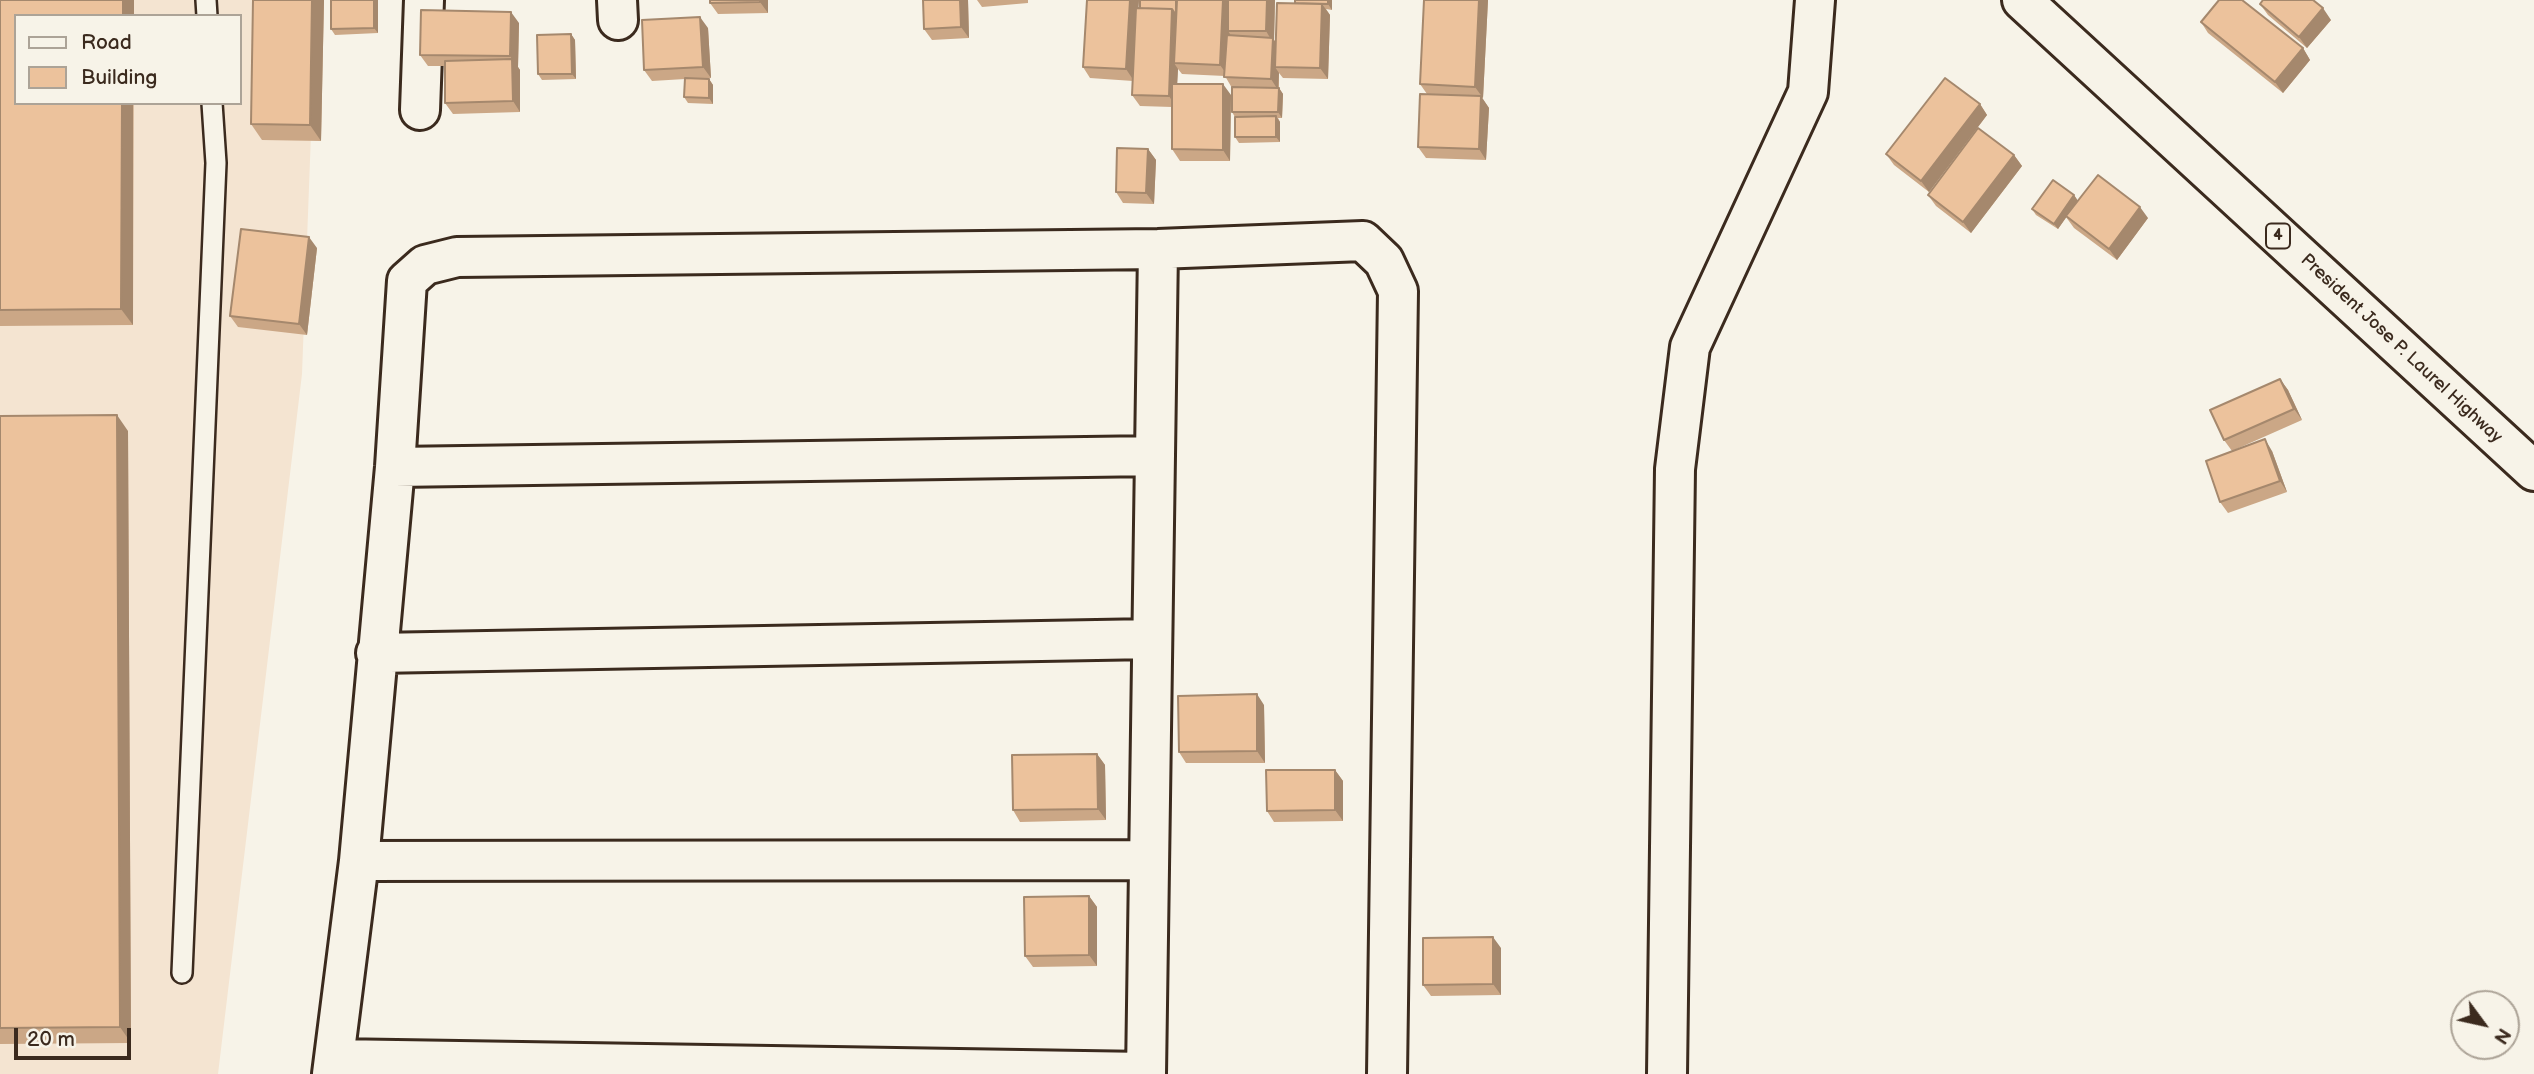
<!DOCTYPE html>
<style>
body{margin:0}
#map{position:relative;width:2534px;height:1074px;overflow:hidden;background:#f7f3e8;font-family:"Balsamiq Sans",sans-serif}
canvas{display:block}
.legend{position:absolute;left:14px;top:14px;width:228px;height:91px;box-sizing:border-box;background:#f7f3e8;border:2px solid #aca397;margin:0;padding:9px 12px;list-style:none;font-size:21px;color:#3b2a1e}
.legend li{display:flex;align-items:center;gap:14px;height:35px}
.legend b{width:35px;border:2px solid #aca397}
.north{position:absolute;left:2450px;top:990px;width:70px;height:70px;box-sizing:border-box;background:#f7f3e8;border:2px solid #aca397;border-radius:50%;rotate:123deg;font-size:19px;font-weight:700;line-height:28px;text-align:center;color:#3b2a1e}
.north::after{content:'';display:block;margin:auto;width:24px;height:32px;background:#3b2a1e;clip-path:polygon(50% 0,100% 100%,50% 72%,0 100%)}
.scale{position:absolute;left:14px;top:1028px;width:117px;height:32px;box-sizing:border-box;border:4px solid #3b2a1e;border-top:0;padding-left:9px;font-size:21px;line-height:24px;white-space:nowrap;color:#3b2a1e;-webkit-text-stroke:5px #f7f3e8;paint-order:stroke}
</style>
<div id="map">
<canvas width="2534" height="1074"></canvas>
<ul class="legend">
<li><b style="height:9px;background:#f7f3e8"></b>Road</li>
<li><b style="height:19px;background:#ecc29c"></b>Building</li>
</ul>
<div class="north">N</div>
<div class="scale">20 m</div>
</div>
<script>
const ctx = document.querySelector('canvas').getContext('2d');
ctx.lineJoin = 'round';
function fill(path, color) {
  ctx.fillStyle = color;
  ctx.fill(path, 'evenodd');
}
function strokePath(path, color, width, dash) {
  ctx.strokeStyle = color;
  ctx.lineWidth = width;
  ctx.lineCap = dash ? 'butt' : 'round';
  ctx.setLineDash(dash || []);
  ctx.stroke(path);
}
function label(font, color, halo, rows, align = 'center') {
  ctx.font = font + ' "Balsamiq Sans",sans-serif';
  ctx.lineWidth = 5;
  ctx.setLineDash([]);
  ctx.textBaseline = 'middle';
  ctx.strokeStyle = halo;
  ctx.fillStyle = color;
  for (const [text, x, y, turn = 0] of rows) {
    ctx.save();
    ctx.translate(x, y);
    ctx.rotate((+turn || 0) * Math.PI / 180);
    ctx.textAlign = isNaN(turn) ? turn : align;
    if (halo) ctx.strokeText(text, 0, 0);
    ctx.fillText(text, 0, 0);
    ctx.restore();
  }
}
fill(new Path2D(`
 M0,0h316l-14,374 -84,700h-218zM16,16h224v87h-224z`), '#f4e4d1');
const lane = new Path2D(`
 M206,0l1,16
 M182,973l34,-810 -4,-60`);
const street = new Path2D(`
 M617,0l1,20
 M420,110l4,-110
 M395,467l760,-11
 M376,653l776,-14
 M359,861l790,-1
 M334,1059l812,13
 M332,1074l27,-213 36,-394 12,-186 18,-16 32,-8 701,-8 205,-8 21,20 14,30 -11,783
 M1146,1074l12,-825
 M1667,1074l8,-605 15,-122 118,-255 7,-92`);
const highway = new Path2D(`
 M2022,0l512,471`);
strokePath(lane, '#3b2a1e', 24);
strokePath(street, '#3b2a1e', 44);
strokePath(highway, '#3b2a1e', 44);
strokePath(lane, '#f7f3e8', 19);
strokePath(street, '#f7f3e8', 38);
strokePath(highway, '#f7f3e8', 38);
fill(new Path2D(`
 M0,0h134l-1,325 -133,1z
 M253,0h71l-3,141 -59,-1 -11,-16z
 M378,0v33l-43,2 -4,-6z
 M710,0h58v13l-50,1 -8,-11z
 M968,0l1,38 -37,2 -8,-11z
 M977,0h51v3l-46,4z
 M1087,0h52l-1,8h2v-8h135l-1,40 2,2 19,-39 37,-3v10l-6,-1 4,6 -2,64 -45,-1 -4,-5v15l4,6 -1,24h-4l2,4v20l-41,1 -4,-6v-20l-3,-5v-24l-7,-12 -43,-2 -4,-5 -1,15 54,11 -1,66h-50l-8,-12v-42l-32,-1 -8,-11 1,-14 -43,-3 -7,-11z
 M1424,0h64l-5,98h-1l7,10 -3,52 -60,-2 -8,-11 9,-53 -7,-10z
 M2260,4l71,16 -24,28 -39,-33z
 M2201,22l102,26 7,12 -27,33 -75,-60z
 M519,23l-1,44 2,3v42l-67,2 -8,-11v-37h-17l-8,-11z
 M708,28l3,50 -16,1h14l4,6v19l-25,-1 -4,-6 1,-18 -33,2 -8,-11z
 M571,34l4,6 1,39 -34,1 -4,-6z
 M1980,104l7,11 -58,77 -35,-27 -8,-11z
 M1148,149l8,11 -2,44 -31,-1 -7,-11z
 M2014,155l8,11 -51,67 -35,-27 -8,-11z
 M2074,195l4,6 70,17 -31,42 -43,-32 -8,-11 -8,12 -22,-14 -4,-6z
 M317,248l-10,87 -69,-8 -8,-11z
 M2280,379l8,11 14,30 -70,31 -8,-11z
 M0,416l128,15 3,612 -131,1z
 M2272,451l15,41 -59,21 -8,-11z
 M1264,705l1,58h-79l-7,-11z
 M1097,754l8,11 1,55 -86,2 -7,-12z
 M1335,770l8,11v40l-69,1 -7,-11z
 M1089,896l8,11v59l-64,1 -8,-11z
 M1501,948v47l-70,1 -8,-11z`), '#cba786');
fill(new Path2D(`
 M123,0h11v16h-11z
 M312,0h12l-3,141 -11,-16z
 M374,0h4v33l-4,-5z
 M760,0h8v13l-8,-11z
 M960,0h8l1,38 -8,-11z
 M1130,0h9l-5,81 -8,-12z
 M1223,0h9l-4,31 2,3 -2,42 -8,-11z
 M1267,0h8l-1,40 6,9 -5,18 4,6 -1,17 -7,-11 1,-38 -6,-10z
 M1328,0h4v10l-4,-6z
 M1479,0h9l-5,98 -8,-11z
 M1322,4l8,11 -2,64 -8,-11z
 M2323,8l8,12 -24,28 -8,-11z
 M1172,9l8,11 -6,43 4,6 -2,38 -7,-11z
 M511,12l8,11 -1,44 2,3v42l-7,-11 -1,-42 -2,-3z
 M700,17l8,11 3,50 -8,-11z
 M571,34l4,6 1,39 -4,-5z
 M2303,48l7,12 -27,33 -8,-11z
 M709,79l4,6v19l-4,-6z
 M1223,84l8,11 -1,66 -7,-11z
 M1279,88l4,6 -1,24 -4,-6z
 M1481,96l8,12 -3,52 -7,-11z
 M122,103h11v222l-12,-16z
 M1980,104l7,11 -58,77 -8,-11z
 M1276,116l4,6v20l-4,-5z
 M1148,149l8,11 -2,44 -8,-11z
 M2014,155l8,11 -51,67 -8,-11z
 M2074,195l4,6 -20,28 -4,-5z
 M2140,207l8,11 -31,42 -8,-11z
 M309,237l8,11 -10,87 -8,-11z
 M2280,379l8,11 14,30 -8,-11z
 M117,415l11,16 3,612 -11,-16z
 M2265,439l7,12 15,41 -7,-11z
 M1257,694l7,11 1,58 -8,-12z
 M1097,754l8,11 1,55 -8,-11z
 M1335,770l8,11v40l-8,-11z
 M1089,896l8,11v59l-8,-11z
 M1493,937l8,11v47l-8,-11z`), '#a5886d');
const building = new Path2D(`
 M0,0h123v16h-107v87h106l-1,206 -121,1z
 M253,0h59l-2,125 -59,-1z
 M331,0h43v28l-43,1z
 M710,0h50v2l-50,1z
 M923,0h37l1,27 -37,2z
 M1087,0h43l-4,69 -43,-2z
 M1140,0h36v15l-4,-6 -32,-1z
 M1177,0h46l-3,65 -46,-2z
 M1228,0h39l-1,31h-38z
 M1295,0h33v4l-33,-1z
 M1424,0h55l-4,87 -55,-3z
 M2219,0h23l61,48 -28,34 -74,-60z
 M2263,0h50l10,8 -24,29 -39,-33z
 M1277,3l45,1 -2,64 -45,-1z
 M1136,8l36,1 -3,87 -37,-1z
 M421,10l90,2 -1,44 -90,-1z
 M700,17l3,50 -59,3 -2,-50z
 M571,34l1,40h-34l-1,-39z
 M1227,35l46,3 -2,41 -47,-2z
 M512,59l1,42 -68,2v-42z
 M685,78l24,1v19l-25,-1z
 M1945,78l35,26 -59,77 -35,-27z
 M1172,84h51v66l-51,-1z
 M1232,87l47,1 -1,24h-46z
 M1420,94l61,2 -2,53 -61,-2z
 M1276,116v21h-41v-20z
 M1978,128l36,27 -51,67 -35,-27z
 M1117,148l31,1 -2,44 -30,-1z
 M2098,175l42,32 -31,42 -43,-33z
 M2053,180l21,15 -20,29 -22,-15z
 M241,229l68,8 -10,87 -69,-8z
 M2280,379l14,30 -70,31 -14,-30z
 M117,415l3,612 -120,1v-612z
 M2265,439l15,42 -60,21 -14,-41z
 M1257,694v57l-78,1 -1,-56z
 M1097,754l1,55 -85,1 -1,-55z
 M1266,770h69v40l-68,1z
 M1089,896v59l-64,1 -1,-59z
 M1493,937v47l-70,1v-47z`);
fill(building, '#ecc29c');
strokePath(building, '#a5886d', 2);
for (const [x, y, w] of [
 [2278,236,24]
]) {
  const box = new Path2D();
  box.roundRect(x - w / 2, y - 12.5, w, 25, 5);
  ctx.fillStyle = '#f7f3e8';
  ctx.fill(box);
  strokePath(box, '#3b2a1e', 2);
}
label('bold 16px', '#3b2a1e', null, [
 ["4",2278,236]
]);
label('18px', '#3b2a1e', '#f7f3e8', [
 ["President Jose P. Laurel Highway",2401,349,43]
]);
</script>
